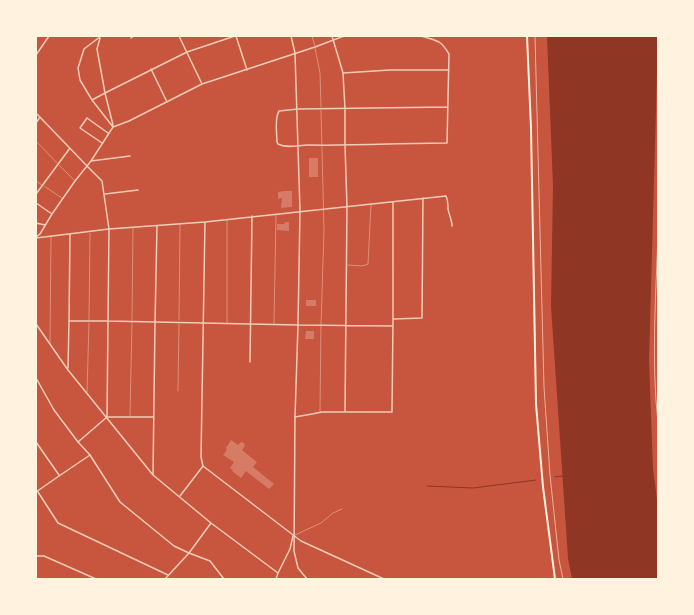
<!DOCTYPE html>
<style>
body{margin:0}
#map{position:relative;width:694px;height:615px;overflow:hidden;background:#c8553d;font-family:"Archivo Narrow",sans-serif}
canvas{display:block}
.frame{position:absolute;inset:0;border:37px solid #fff3e0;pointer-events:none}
</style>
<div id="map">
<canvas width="694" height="615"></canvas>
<div class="frame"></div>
</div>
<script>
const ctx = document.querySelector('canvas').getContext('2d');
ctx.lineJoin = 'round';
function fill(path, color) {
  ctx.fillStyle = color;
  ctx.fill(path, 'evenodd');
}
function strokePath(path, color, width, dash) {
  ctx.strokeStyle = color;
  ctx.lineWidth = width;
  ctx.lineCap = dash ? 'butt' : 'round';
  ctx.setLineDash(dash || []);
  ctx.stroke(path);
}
fill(new Path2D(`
 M547,36h111l-9,324 4,109 5,38v72h-86l-4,-21 -17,-252 2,-120z`), '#8f3625');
strokePath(new Path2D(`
 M555,477l8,-1
 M427,486l46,2 63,-8`), '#8f3625', 1);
fill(new Path2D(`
 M309,158h9v19h-9z
 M285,191h7v16l-11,1 1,-10 -4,1v-7z
 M285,222h4v9l-12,-1v-6h7z
 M306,300h10v6h-10z
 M306,331h8v8h-9z
 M231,440l7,5 3,-3 3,1 1,3 -3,4 15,12 -4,5 21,17 -5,5 -23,-18 -5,7 -9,-7 1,-1 -3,-2 4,-6 -11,-7 4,-5 -1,-2z`), '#d67c66');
strokePath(new Path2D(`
 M312,36l3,10
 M315,48l5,25 1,34
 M36,141l21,22
 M59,165l15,15
 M36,181l6,4
 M44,186l18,12
 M348,265l14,1 6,-2 3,-59
 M89,320l1,-87
 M132,320l1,-92
 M179,320l1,-95
 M227,322v-102
 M274,323l2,-108
 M50,343l1,-106
 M178,391l1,-68
 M87,392l2,-69
 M320,411l1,-86 3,-95 -3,-120
 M130,416l2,-94
 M295,535l26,-12 12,-10 9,-4`), '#f1ccb7', 0.5);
strokePath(new Path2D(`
 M101,36l-17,13 -6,19 2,12 12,20 21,27
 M179,36l23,48
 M236,36l11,34
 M291,36l4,17 5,158 -2,114 95,1
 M332,36l11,37 2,36v36l2,62 -2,205
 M421,36c16,5 19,3 28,18l-2,89c-46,0 -92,3 -139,2 -9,0 -21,4 -30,-1l-1,-2c0,-9 -3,-23 2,-31l19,-2 150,-2
 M100,38l-3,11 8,44 8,32
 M131,38l3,-2
 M36,55l13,-19
 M151,69l16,33
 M343,73l47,-3h59
 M92,100l13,-7 82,-41 48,-16
 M36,113l51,53
 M36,123l4,-6
 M102,143l-22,-15 7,-10 21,15
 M91,161l39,-5
 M36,194l34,-46
 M105,194l33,-4
 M36,203l16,11
 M205,222l-4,235 2,9 98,75 83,38
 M36,223l9,2
 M36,237l4,-3 12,-20 23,-33 16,-20 22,-34 16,-6 73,-37 113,-37 29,-11
 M36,238l73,-9 96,-7 241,-26c2,4 2,8 2,13 1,6 4,11 4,17
 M394,319l28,-1 1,-120
 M70,321h38l-1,96
 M36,324l32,46 85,105 58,48 67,50
 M250,362l2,-146
 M68,368l1,-47 1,-87
 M107,417h46
 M295,417l17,-3 10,-2h70l1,-93v-117
 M36,442l23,33
 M78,442l29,-25
 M153,475l2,-152 2,-97
 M36,492l23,-16 31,-21
 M38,492l20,31 110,52
 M180,496l23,-30
 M36,556h8l52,23
 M165,579l24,-26 22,-30
 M276,579l2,-6 12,-24 3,-13`), '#f1ccb7', 1.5);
strokePath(new Path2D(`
 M87,166l15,15 7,48 -1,92 190,4 -3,92 -1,134 4,17 9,11
 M36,378l18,32 24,32 12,13 30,47 54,44 15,7 21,8 14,18`), '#f1ccb7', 1.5);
strokePath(new Path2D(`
 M527,36l4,92 5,276 7,83 12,92`), '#fff3e0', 2);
strokePath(new Path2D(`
 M535,36l9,351 6,88 9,85 4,19
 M658,233c-2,63 -7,127 0,190`), '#e9b49f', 1);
</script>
